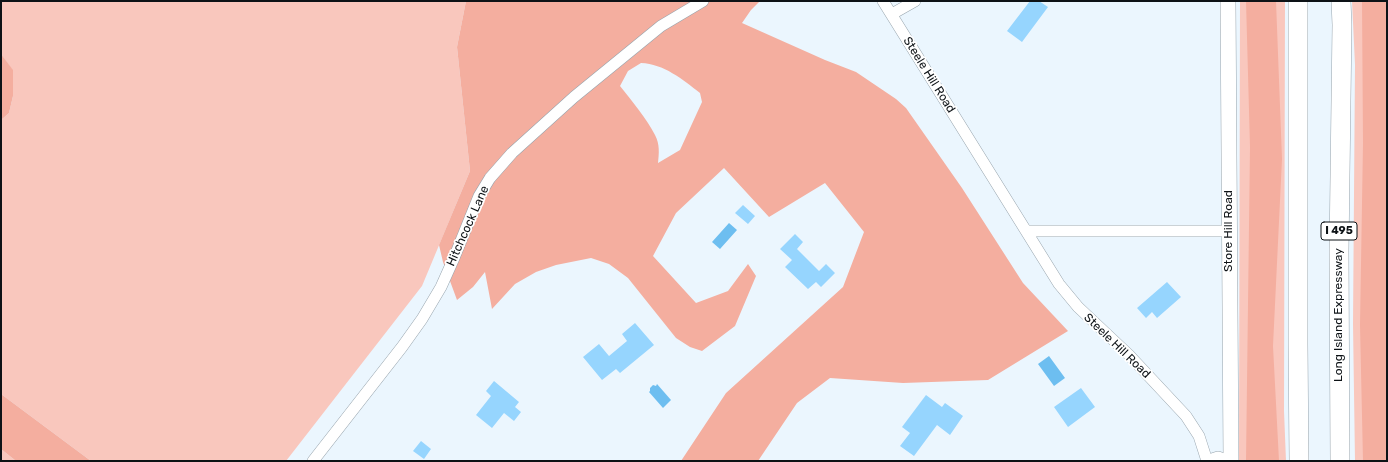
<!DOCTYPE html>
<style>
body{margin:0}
#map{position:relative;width:1388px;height:462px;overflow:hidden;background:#ebf6fe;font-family:Rubik,sans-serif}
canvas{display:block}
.frame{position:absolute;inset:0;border:2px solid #0d1216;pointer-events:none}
</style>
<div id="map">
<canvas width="1388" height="462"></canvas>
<div class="frame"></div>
</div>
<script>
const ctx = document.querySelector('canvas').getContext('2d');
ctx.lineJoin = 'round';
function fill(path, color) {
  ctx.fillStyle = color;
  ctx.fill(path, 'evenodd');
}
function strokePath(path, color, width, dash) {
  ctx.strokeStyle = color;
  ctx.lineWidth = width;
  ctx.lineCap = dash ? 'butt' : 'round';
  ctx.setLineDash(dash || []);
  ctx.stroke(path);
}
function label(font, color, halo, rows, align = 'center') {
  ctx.font = font + ' Rubik,sans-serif';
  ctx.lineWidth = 3.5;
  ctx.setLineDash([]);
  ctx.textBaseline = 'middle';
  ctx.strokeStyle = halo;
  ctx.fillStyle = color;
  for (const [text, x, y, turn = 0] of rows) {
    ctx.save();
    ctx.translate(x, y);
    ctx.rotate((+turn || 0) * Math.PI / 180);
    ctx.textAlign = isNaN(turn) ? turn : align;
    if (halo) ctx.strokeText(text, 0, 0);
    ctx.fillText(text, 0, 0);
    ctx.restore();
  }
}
fill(new Path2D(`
 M1,1h465l-9,46 13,124 -48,115 -136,175h-195l-90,-67v-274l8,-7 4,-17v-25l-12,-17z
 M1240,1h45l-1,410 2,50h-47z
 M1352,1h35v460h-32l-2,-137 2,-259z
 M1,449l15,12h-15z`), '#f9c7bd');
fill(new Path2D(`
 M466,1h294l-9,9 -9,13 83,37 31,12 40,27 10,9 56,80 61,95 45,48 -80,49 -85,3 -73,-5 -33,25 -39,58h-77l45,-68 117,-106 21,-55 -39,-49 -56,34 -45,-49 -48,45 -23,43 43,47 32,-12 20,-27 8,12 -21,50 -33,25 -12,-4 -14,-9 -48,-60 -19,-14 -18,-6 -35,7 -20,7 -21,12 -23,25 -7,-37 -12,15 -16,13 -14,-38 -4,-17 31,-74 -13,-124zM641,63c23,1 41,16 59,30l2,9 -22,48 -22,13c1,-9 2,-19 -3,-28 -8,-16 -23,-34 -35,-49l8,-15z
 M1246,1h30l6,158 -9,187 6,115h-33l4,-314z
 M1362,1h25v460h-24l-3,-136 3,-182z
 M1,54l12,16v26l-4,17 -8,7z
 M1,394l90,67h-75l-15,-12z`), '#f4ae9f');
fill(new Path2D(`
 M729,223l8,7 -17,19 -8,-7z
 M1049,356l16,22 -11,8 -16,-22z
 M657,384l14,16 -8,8 -14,-16 1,-1v-3l3,-3 3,1z`), '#6dbef0');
fill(new Path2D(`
 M1030,1h9l9,6 -26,35 -15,-11z
 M743,205l12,11 -7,8 -13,-11z
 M795,234l8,8 -6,7 22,22 7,-7 9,9 -14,14 -5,-5 -8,7 -23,-22 7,-7 -12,-11z
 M1167,282l14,15 -24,21 -5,-6 -6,6 -9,-10z
 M635,323l19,22 -34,28 -4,-4 -14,11 -19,-23 16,-13 10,12 18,-15 -5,-7z
 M494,381l25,21 -4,5 6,5 -7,9 -10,-8 -12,15 -16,-13 15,-19 -5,-5z
 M1081,388l14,19 -27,20 -14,-20z
 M926,395l16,12 3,-4 18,13 -13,19 -13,-10 -23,31 -14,-10 10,-13 -8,-6z
 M421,441l10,8 -7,10 -11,-8z`), '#96d5fe');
const street = new Path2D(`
 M883,1l176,283 19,23 51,48 57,61 13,20 8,25
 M892,14l23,-13
 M1026,231h203
 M313,461l89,-114 20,-28 19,-32 13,-29 25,-62 11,-18 22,-25 62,-56 87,-71 42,-25
 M1206,461l12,-4 12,4`);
const secondary = new Path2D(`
 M1228,1l3,460`);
const highway = new Path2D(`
 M1298,1v343l1,117
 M1340,461l-1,-210 3,-226 -1,-24`);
strokePath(street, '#97a4ad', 12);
strokePath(secondary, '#97a4ad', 16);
strokePath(highway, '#97a4ad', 20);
strokePath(street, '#fff', 11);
strokePath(secondary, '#fff', 15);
strokePath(highway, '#fff', 19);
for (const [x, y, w] of [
 [1339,231,36]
]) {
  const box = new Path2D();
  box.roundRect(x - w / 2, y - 9, w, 18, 3);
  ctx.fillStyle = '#fff';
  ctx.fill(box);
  strokePath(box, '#0d1216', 1);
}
label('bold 11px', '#0d1216', null, [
 ["I 495",1339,231]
]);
label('12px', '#0d1216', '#fff', [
 ["Steele Hill Road",929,75,58],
 ["Hitchcock Lane",468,226,-66],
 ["Store Hill Road",1229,231,-90],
 ["Long Island Expressway",1339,315,-90],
 ["Steele Hill Road",1117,346,44]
]);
</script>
